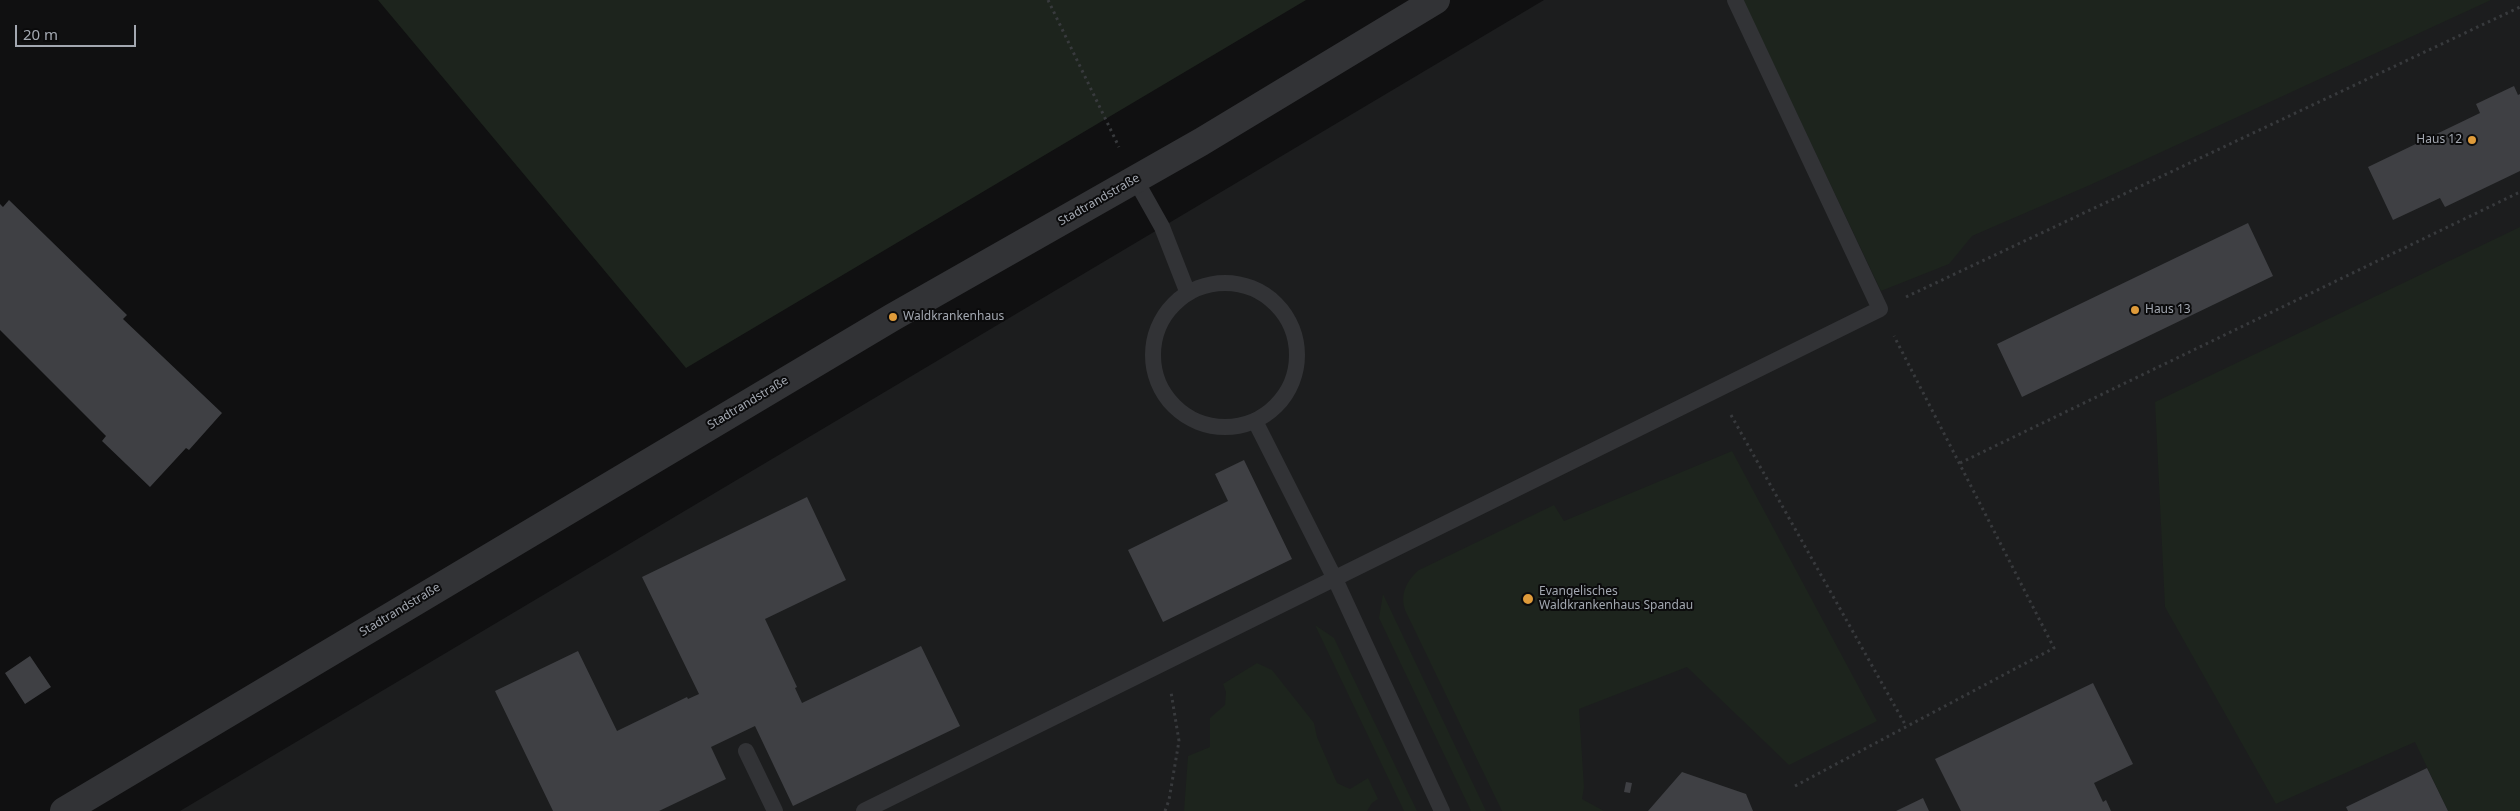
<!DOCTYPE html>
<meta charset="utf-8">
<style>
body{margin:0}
#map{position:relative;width:2520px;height:811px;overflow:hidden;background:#101011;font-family:"Noto Sans",sans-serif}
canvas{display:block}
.scale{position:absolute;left:15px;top:25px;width:121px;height:22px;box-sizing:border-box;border:2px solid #a3a8b1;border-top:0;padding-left:6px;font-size:15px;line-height:18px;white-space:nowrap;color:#a3a8b1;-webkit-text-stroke:4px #0b0b0c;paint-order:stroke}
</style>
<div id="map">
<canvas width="2520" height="811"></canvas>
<div class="scale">20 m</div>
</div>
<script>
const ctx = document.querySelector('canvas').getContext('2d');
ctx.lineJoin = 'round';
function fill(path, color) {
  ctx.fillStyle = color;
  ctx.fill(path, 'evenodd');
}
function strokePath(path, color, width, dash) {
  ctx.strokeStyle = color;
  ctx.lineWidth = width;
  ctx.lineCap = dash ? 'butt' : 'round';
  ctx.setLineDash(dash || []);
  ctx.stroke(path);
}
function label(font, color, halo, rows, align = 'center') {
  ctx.font = font + ' "Noto Sans",sans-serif';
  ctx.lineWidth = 4;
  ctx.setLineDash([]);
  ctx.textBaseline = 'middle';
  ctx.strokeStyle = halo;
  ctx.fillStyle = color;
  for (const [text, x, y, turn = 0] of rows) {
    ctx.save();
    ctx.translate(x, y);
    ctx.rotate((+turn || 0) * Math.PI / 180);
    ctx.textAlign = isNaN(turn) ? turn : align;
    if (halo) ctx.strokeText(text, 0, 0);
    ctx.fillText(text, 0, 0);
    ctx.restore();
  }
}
fill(new Path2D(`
 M1544,0h976v811h-2340z`), '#1c1d1e');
fill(new Path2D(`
 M378,0h928l-620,368z
 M1743,0h748l-401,185 -118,51 -23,28 -68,27z
 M2520,227v584h-72l-33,-69 -139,62 -111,-197 -10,-205z
 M1732,451l145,270 -88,44 -102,-98 -108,42 5,78 -2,12 22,12h-102l-97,-201c-5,-16 1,-29 14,-40l135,-65 10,16z
 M1383,594l103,217h-15l-92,-193z
 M1315,625l19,13 83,173h-13z
 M1257,663l15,7 42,53 3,14 20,46 13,6 18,-11 10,21 -6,4 -5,8h-183l4,-55 22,-9v-29l15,-13 1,-13 -3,-8z`), '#1d241d');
fill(new Path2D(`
 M2514,86l4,9 2,-1v77l-75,36 -5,-9 -47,22 -25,-53 112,-54 -4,-9z
 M9,200l118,115 -4,4 99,94 -33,37 -3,-2 -36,39 -48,-46 4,-5 -106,-106v-126l3,3z
 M2248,223l25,53 -251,121 -25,-53z
 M1244,460l48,99 -129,63 -35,-72 100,-49 -13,-27z
 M807,497l39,83 -81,39 32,68 -2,1 7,15 119,-57 39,80 -167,80 -38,-80 -44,21 15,32 -67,32h-106l-58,-120 83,-40 39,80 70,-34 1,2 11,-5 -57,-117z
 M30,656l21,31 -26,17 -20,-31z
 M2093,683l40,81 -39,19 9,19 3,-2 5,11h-150l-26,-52z
 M2427,768l21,43h-100l-2,-4z
 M1682,772l64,22 7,17h-105z
 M1626,782l6,1 -2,10 -6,-1z
 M1923,798l6,13h-33z`), '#3f4044');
strokePath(new Path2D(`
 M1048,0l71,147
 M1906,297l614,-290
 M1731,415l175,311
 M1960,463l560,-271
 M1795,786l259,-138 -160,-312
 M1165,811l4,-11 10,-59 -8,-49`), '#383a3d', 3, [2.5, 4]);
strokePath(new Path2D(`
 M1135,179l27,48 25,64
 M1153 355a72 72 0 1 1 144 0a72 72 0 1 1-144 0Z
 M1255,421l80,158 107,232
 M746,751l29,60
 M864,811l1016,-502 -145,-309`), '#323336', 16);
strokePath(new Path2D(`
 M64,811l829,-494 308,-175 235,-142`), '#323336', 28);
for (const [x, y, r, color] of [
 [2472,140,5,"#df9b3a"],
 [2135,310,5,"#df9b3a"],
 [893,317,5,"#df9b3a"],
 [1528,599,6,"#df9b3a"]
]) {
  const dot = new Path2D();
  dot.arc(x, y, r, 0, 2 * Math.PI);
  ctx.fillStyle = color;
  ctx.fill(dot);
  strokePath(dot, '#0b0b0c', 2);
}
label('12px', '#a3a8b1', '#0b0b0c', [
 ["Haus 12",2462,140,"right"],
 ["Haus 13",2145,310],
 ["Waldkrankenhaus",903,317],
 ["Evangelisches",1539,592],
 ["Waldkrankenhaus Spandau",1539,606]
], 'left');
label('12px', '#a3a8b1', '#0b0b0c', [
 ["Stadtrandstraße",1099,200,-30],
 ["Stadtrandstraße",748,403,-31],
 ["Stadtrandstraße",400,610,-31]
]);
</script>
